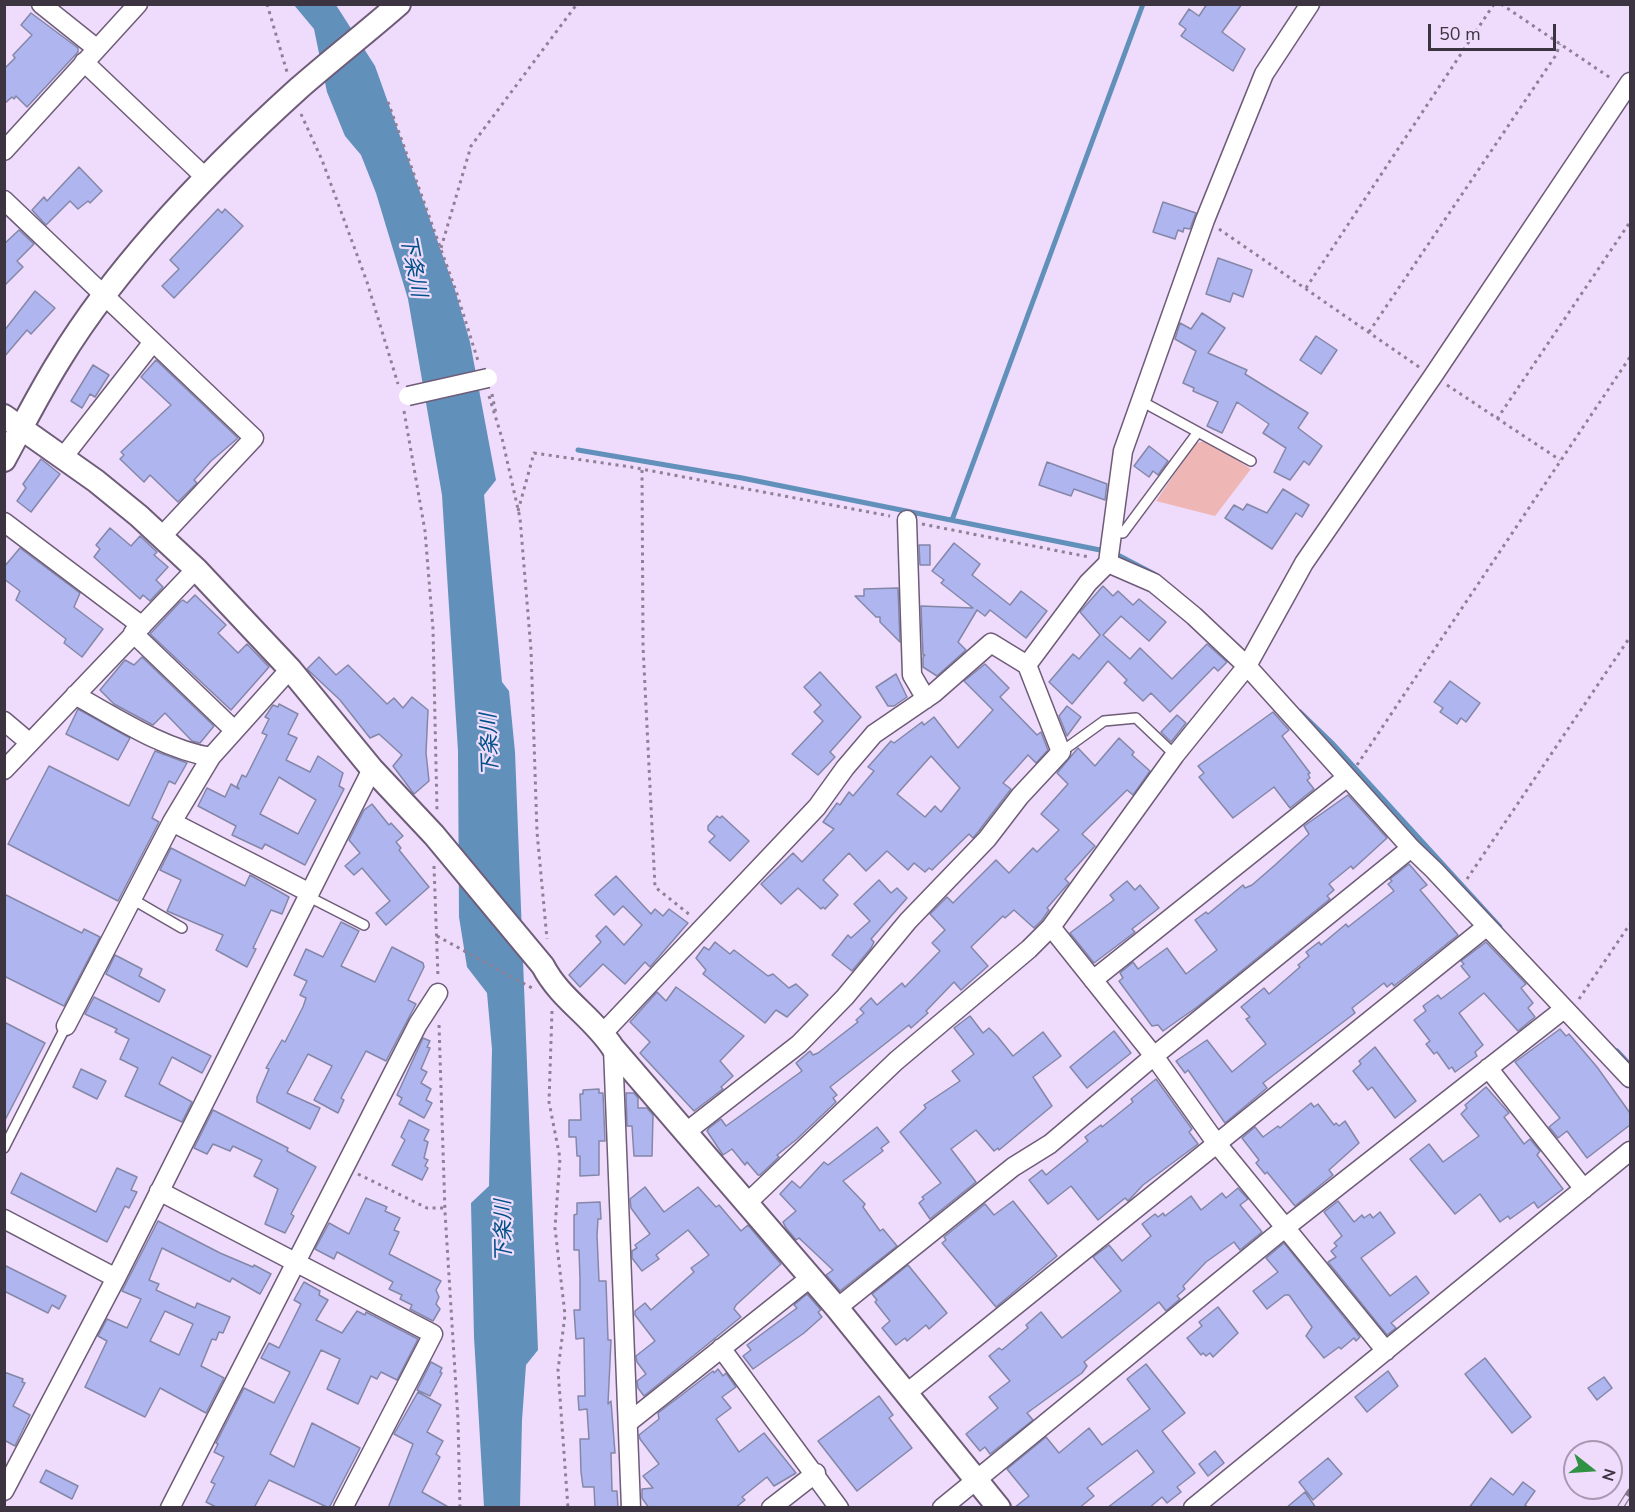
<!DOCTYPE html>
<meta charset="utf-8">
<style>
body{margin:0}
#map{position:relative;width:1635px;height:1512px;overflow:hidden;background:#efdbfb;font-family:"Nunito Sans",sans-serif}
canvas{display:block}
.frame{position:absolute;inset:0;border:6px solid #3d3441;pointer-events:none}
.north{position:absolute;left:1563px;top:1440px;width:60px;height:60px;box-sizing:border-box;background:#efdbfb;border:2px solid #a898b1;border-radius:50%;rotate:107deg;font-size:16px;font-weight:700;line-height:24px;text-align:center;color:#3d3441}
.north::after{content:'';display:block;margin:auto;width:21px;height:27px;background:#319144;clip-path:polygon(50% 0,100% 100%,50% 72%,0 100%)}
.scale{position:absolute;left:1428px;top:24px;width:128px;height:27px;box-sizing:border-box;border:3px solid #3d3441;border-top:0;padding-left:8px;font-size:18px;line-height:21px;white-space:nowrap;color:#3d3441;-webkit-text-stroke:4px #efdbfb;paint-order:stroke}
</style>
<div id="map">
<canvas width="1635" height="1512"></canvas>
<div class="frame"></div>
<div class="north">N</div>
<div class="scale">50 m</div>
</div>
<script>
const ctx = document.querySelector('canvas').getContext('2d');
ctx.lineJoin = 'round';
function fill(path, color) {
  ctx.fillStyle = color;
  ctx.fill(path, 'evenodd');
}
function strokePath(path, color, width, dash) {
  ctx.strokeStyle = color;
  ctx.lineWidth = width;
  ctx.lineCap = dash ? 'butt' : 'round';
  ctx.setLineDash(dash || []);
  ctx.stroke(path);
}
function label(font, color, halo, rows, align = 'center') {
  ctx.font = font + ' "Nunito Sans","Noto Sans JP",sans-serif';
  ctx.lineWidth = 4.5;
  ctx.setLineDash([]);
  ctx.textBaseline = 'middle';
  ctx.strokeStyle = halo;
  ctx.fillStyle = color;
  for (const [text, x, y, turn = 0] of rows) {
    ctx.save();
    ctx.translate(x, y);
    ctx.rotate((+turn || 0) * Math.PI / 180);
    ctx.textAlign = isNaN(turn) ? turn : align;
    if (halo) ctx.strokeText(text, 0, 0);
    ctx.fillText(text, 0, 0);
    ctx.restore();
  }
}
fill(new Path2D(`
 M1206,440l45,29 -36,47 -59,-15 39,-57z`), '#eeb7b6');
fill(new Path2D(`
 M294,5h42l39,61 80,224 15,52 26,138 -12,15 18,187 7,9 6,61 23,598 -12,15 -4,55 -2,87h-36l-10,-170 -3,-134 18,-17 3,-137 -5,-56 -20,-26 -8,-50 -1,-166 -16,-256 -34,-196 -32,-106 -15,-38 -16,-19 -18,-44 -13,-63z`), '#6190bb');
strokePath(new Path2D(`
 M578,450l164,28 363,73
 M952,520l191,-516
 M1114,553l40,21
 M1300,712l32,31 168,184
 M1617,1051l13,14`), '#6190bb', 5);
const building = new Path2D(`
 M1207,4h35l-20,28 23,17 -12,22 -52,-35 5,-7 -7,-5 10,-15 10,7z
 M31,13l47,35v4l-51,55 -11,-11 -2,3 -2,-2 -8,7v-35l11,-11 -2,-3 19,-20 -11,-10z
 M79,167l23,24 -12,12 -2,-2 -10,8 -8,-8 -24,24 -14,-15 12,-13 3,4z
 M1163,202l33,11 -6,16 -6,-1 -1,4 -5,-2 -3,9 -22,-7z
 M218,209l4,4 3,-4 18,17 -69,72 -12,-12 17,-17 -9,-9z
 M19,230l15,14 -17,17 6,6 -19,19v-42z
 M1218,258l34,12 -9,27 -10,-4 -3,9 -24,-8z
 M35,291l20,17 -24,26 -4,-4 -23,27v-26z
 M1202,313l23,15 -17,25 39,17 -2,4 63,39 -10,15 24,18 -13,19 -5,-4 -14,19 -16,-8 12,-24 -23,-15 6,-9 -32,-22 -15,31 -15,-7 11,-24 -25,-11 1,-3 -11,-5 13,-32 -21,-12 5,-16 11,6z
 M1316,336l21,14 -16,24 -21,-14z
 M156,360l82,78 -27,23 -17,19 3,3 -19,19 -28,-27 -6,7 -24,-23 4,-4 -3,-3 50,-47 -30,-28z
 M93,365l16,10 -14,22 -5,-3 -8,14 -11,-7z
 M1149,446l19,15 -10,14 -5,-4 -4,6 -15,-11z
 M41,459l19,15 -29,38 -14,-11 9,-13 -3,-4z
 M1047,462l60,22 -2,16 -31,-11 -3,7 -32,-11z
 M1283,489l26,16 -7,12 -6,-4 -24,36 -47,-31 9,-13 9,5 4,-6 20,9z
 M110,528l21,18 9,-10 17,16 -3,3 14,12 -12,13 7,7 -13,14 -7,-6 -3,4 -46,-42 6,-8 -4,-4z
 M954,543l26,21 -8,11 38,30 11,-14 26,20 -21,27 -36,-28 -5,6 -8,-6 -19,32 8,8 -29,26 -14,-9v-10l2,-2h-2l-2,-49 52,2 -32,-25 3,-3 -12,-9z
 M919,545h11v20h-10z
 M20,548l60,45 -6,14 29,22 -21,28 -18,-14 2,-4 -50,-39 4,-9 -16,-12v-12z
 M1103,586l10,10 5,-5 15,14 6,-6 27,23 -17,19 -28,-25 -18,19 27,24 10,-11 32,31 35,-35 20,18 -9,9 -4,-4 -44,45 -19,-19 -8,8 -19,-18 3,-3 -19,-19 -36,43 -23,-22 24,-28 6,5 21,-24 -20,-23z
 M898,588v1l2,53 -20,-20v-5h-4l-21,-21h9v-7z
 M195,595l31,30 -8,8 20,20 9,-9 22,23 -38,43 -81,-76 30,-32 3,-2 4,3z
 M142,657l72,69 -14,17 -8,-2 -27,-28 -12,12 -39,-21 -14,-14 25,-30 9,5z
 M319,657l17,18 12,-10 39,39 7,-6 9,10 9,-11 16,13 -2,43 3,28 -15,13 -21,-28 9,-11 -23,-21 -9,4 -30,-38 -33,-31z
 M985,664l24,24 -9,9 37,38 4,-3 7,18 -12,13 -8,-8 -25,28 8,6 -33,43 -5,6 -4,-4 -37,36 -3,-2 -4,4 -11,-9 -6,7 -21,-19 -21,20 -17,-18 -26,27 15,15 -13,14 -2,-2 -2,2 -23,-21 -17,16 -20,-20 32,-31 9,9 32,-33 -11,-7 14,-19 3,2 9,-13 4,4 21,-25 -6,-4 23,-26 3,2 28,-21 2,3 10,-8 24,31 35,-38 -29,-29zM931,756l29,32 -19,24 -6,-6 -10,11 -28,-23z
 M820,672l41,45 -31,35 5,5 -17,18 -26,-21 31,-33 -9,-9 7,-7 -17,-18z
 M896,674l11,23 -13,9h-6l-12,-19z
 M1450,681l30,22 -14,19 -5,-4 -4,6 -17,-12 3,-4 -9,-6z
 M279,704l19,10 -10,20 9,4 -11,22 24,12 8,-16 25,17 -4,13 5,3 -39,76 -40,-21 -3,5 -30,-14 4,-9 -38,-20 9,-18 18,9 6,-13 8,5 -2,-3 5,-11 4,2 21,-42 -5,-2 7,-14 -4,-2 8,-12 5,2zM279,777l37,23 -18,34 -38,-20z
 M1067,706l14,11 -14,19 -8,-20z
 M78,709l52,29 -12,22 -52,-26z
 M1273,712l16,18 -7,6 28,37 -2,1 2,4 -3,2 7,9 -24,19 -16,-21 -41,31 -34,-41 5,-4 -6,-7z
 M1177,715l9,8 -15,19 -10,-10z
 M1119,738l15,14 -2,3 18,16 -17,24 -6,-5 -45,44 13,12 -30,33 4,4 -22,25 2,2 -7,10 -8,8 -20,-18 -9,8 -2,-2 -32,31 17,19 -27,24 -7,-8 -28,29 2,2 -17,15 -2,-3 -79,62 7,8 -4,3 3,4 -39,37 -20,16 2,2 -19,18h-2l-11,-13 -2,3 -13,-16 -9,6 -16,-24 2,-3 12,-9 5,7 76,-55 -6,-8 14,-12 3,4 5,-2 40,-31 -2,-2 8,-7 -4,-4 11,-11 6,7 25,-22 3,4 35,-36 -8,-8 13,-13 -15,-16 17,-17 6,6 43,-43 13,13 24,-25 4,4 22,-22 -18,-16 27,-30 -11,-11 21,-25 17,18z
 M155,751l32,12 -12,21 -6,-3 -17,37 7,4 -41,79 -110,-57 41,-78 80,40z
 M1348,795l39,43 -34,31 -2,-3 -22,18 5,6 -7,6 3,3 -133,108 -34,24 -5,-6 -6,1 -33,-45 4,-3 -3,-5 13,-11 5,7 29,-21 19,26 31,-24 -22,-30 11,-8 2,2 35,-29 2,3 7,-3 23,-20 34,-31 -5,-8z
 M372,804l17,21 2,-2 12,13 -7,6 5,6 -2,2 30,37 -43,38 -10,-12 14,-12 -28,-33 -8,7 -9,-9 15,-13 -11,-13 15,-30z
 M717,816l3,2 2,-2 27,25 -19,20 -21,-19 6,-6 -7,-6v-4z
 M171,848l74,38 5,-11 39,22 -7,17 -11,-4 -18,38 3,1 -9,18 -31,-17 7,-15 -56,-24 14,-31 -21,-10z
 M1409,864l18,21 -7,5 38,45 -64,51 -2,-3 -5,4 -3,-4 -32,25 3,5 -92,70 4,5 -42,35 -37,-53 -3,3 -9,-12 31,-21 25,32 34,-28 -20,-25 4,-2 -9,-10 23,-19 5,6 31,-27 -2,-2 11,-9 -3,-4 13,-10 2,3 25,-21 2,3 46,-36 -6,-7 4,-3 -2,-2z
 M616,876l35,38 4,-5 8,7 6,-7 19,14 -38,44 -5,-5 -20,22 -22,-20 -23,23 -11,-12 32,-33 -5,-6 10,-10 18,19 18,-20 -19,-19 -9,9 -19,-20z
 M879,880l12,13 6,-5 10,10 -36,41 3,3 -3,6 -19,23 -20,-16 16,-20 3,3 19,-17 -16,-17z
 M1127,881l8,9 5,-5 19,23 -27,21 3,3 -41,31 -24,-30 44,-33 -4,-5z
 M4,894l78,39 2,-4 16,8 -36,69 -60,-30z
 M341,922l18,9 -18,35 34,16 17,-35 31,16 1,4 -16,33 8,4 -30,57 -20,-10 -25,47 3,2 -6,13 -24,-13 18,-34 -24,-12 -21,39 33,15 -10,21 -53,-27v-5l12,-28 -3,-1 16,-28 3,2 18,-35 3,-9 -6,-3 7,-14 -13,-6 12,-26 17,8z
 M715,942l15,12 4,-4 34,26 5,-2 16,14 7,-4 12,11 -21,22 -11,-7 -11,13 -62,-49 3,-4 -10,-12 8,-11 5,3z
 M1486,942l40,42 -5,4 12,15 -5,5 7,9 -17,14 -34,-38 -25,20 24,32 -8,7 2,4 -22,16 -3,-5 -3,2 -12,-17 -3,2 -8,-10 4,-3 -16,-21 12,-9 -3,-5 15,-11 3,4 29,-22 -9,-11 3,-2 -3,-3z
 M115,955l27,14 -3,7 26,14 -6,12 -53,-28z
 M676,987l68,49 -24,25 13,15 -12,11 2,2 -29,22 -54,-58 10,-11 -20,-20 27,-30 9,9z
 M94,997l117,59 -9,17 -30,-16 -13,27 33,18 -10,20 -57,-26 13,-28 -18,-9 9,-20 -14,-7 2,-3 -32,-15z
 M970,1016l13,17 6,-5 8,8 16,20 30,-24 18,24 -28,21 19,29 -53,44 -1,-2 -4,3 -18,-21 -25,19 25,33 -46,37 -11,-16 5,-4 -2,-2 19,-14 -41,-51 26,-24 -2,-3 36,-24 -8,-10 22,-17 -20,-26z
 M4,1022l41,21 -41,79z
 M1560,1029l6,7 3,-2 28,33 33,46v12l-43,33 -20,-27 -9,7 -9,-11 11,-9 -45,-56z
 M1114,1031l17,22 -44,35 -17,-21z
 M423,1038l7,3 -3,6 3,1 -9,21 6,3 -6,11 10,6 -5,11 6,3 -8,15 -25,-14 3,-6 -5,-3z
 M1375,1047l41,54 -21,17 -23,-31 -4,3 -15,-19 8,-7 -2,-3z
 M81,1069l25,12 -9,18 -24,-12z
 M1156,1079l36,50 -3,3 9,12 -55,41 -15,16 -3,-3 -27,22 -27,-34 -23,18 -19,-24 13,-10 4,5 42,-34 -3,-4 16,-12 1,2 31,-25 -2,-3z
 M1486,1087l23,26 -5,4 20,27 6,-5 10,12 -3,4 26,34 -25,19 -4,-6 -24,17 -2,-3 -8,6 -20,-28 -25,20 -45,-55 19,-15 14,18 36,-26 -18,-22 6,-6 -2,-3z
 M599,1089v4h4l2,48h-6v34l-19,1v-20h-3l-1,-19h-7v-17h12l-1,-26h3v-4z
 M626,1093h8l4,5v10h9l6,7 -1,41h-18l-2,-30h-5z
 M1311,1103l3,4 4,-3 16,21 2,-2 3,3 6,-5 14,22 -30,27 4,5 -38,31 -28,-34 -2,2 -9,-11 3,-3 -17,-22 13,-11 8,10 15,-11 2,2z
 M213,1110l75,38 -1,3 29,16 -25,47 3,2 -9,17 -20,-9 13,-35 -24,-13 8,-16 -29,-14 -3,5 -17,-7 -6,10 -13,-6z
 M409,1120l20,10 -5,10 4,2 -4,16 4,2 -3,6 3,2 -6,12 -30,-15 13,-25 -4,-3z
 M877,1127l12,15 -8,6 2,3 -40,30 22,23 -2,3 17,24 3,-2 14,17 -57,45 -14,-16 7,-5 -34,-32 -3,2 -10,-12 -3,-6 13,-11 -16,-17 12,-13 8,7 24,-26 4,3z
 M117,1168l20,9 -6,13 6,2 -8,16 -4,-2 -18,36 -96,-49 10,-20 75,39z
 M645,1187l19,25 34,-25 18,20 3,-2 22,26 7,-6 33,39 -45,41 -2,4 7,8 -97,79 -6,-8 -1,-7 9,-7 -9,-12 -1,-6 19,-15 -20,-26v-4l10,-8 6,7 43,-38 -3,-4 18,-13 -21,-25 -32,25 3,4 -17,12 -10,-13v-7l5,-3 -2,-3 15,-11 -19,-26 -1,-9z
 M1238,1188l10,11 -8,6 22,27 -22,18 -6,-8 -28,20 -23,24 2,3 -8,7 3,3 -14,12 -7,-9 -75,60 3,4 -5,7 -55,40 6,7 -43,34 -5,-7 -5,4 -14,-17 32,-26 -9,-11 21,-16 -21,-25 10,-8 3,2 26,-22 -2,-3 15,-13 21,26 59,-47 -28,-34 16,-12 13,16 29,-25 -9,-12 13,-10 3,3 5,-4 2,3 26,-20 10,14 21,-17 4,5z
 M366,1198l21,9 -2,4 15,7 -6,12 5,2 -10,22 52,27 -5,9 3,7 -3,7 4,5 -7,12 -23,-12 2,-4 -12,-6 2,-4 -13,-6 4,-7 -56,-30 -3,7 -19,-10 14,-26 20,11z
 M1013,1201l44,55 -61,51 -54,-64 4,-3 -2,-3 41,-33 9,11z
 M1338,1201l16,21 8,-7 2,3 6,-4 3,4 7,-6 15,21 -34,25 29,38 26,-20 13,17 -38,30 5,5 -9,7 -59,-73 8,-5 -5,-6 6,-5 -3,-3 8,-7 -18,-24z
 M600,1202l1,17h-3l-1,16 2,46h7l2,59h3l-3,64 3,-3 4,52h-4l1,38h5l1,17h-23l-1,-21h-11l-2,-15 -1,-33h9l-2,-30 -8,1 -1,-14h7l-1,-58 -8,1 -2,-29h6v-31l-1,-29h-5v-35l3,-1v-11z
 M158,1221l62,32 33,14 1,-2 17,9 -11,20 -28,-16 -2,4 -68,-34 -13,32 10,4 -3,6 39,18 2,-5 33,14 -7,16 -4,-1 -3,8 -4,-1 -11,27 23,12 -18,35 -46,-25 -15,29 -60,-30 22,-46 -9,-5 9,-17 20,9 14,-29 -19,-8zM165,1311l28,13 -14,31 -29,-14z
 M1284,1243l76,94 -4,4 -2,-3 -13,11 -2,-2 -15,11 -18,-22 6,-9 -23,-32h-4l-18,14 -14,-18 25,-19 -12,-14z
 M4,1265l62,31 -7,13 -7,-4 -4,8 -44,-22z
 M908,1265l39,48 -18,16 -3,-4 -19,16 -2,-3 -9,7 -14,-17 8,-7 -15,-19 2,-2 -5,-6z
 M304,1282l16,9 -1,4 9,5 -12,20 26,13 15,-22 8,4 1,-3 52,27 -21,41 -16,-8 -4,7 -6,-3 -13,28 -31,-15 13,-30 -19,-9 -51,104 24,13 18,-44 48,25 -31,60 -60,-28 -15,28h-36l-12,-6 9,-18 -4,-2 13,-25 -10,-5 4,-8 -2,-1 28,-55 30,15 16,-31 -29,-14 8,-15 10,5 22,-44 -7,-4z
 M807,1294l14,16 -3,2 4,5 -18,16 -51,36 -10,-13 8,-6 -4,-5 50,-37 -3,-3z
 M1218,1307l20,26 -25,24 -3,-4 -4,3 -3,-3 -2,2 -14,-17 15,-12 -3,-4z
 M1485,1358l46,59 -19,16 -47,-59z
 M431,1362l11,6 -2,4 2,1 -12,23 -13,-6z
 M1146,1364l39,49 -23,18 33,42 -18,14 4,5 -14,11 -5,-6 -13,11h-42l47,-36 -17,-22 -50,38 7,8 -15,12h-65l15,-12 -22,-27 39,-32 13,16 30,-25 13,17 48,-36 -23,-30z
 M718,1369l5,7 3,-3 10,14 -14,10 9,11 -15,11 23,33 25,-19 32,40 -22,13 -7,-9 -25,20 3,3 -10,8h-86l-7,-10v-9l11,-1 -10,-12 16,-12 -19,-25 -1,-4 20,-16 -1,-6 55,-42 1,2z
 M1388,1371l10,15 -31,26 -12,-15z
 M4,1372l19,7 -1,3 3,1 -12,23 17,9 -15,31 -11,-6z
 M1604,1377l8,11 -15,12 -9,-12z
 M418,1392l23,13 -14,27 16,9 -7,13 4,3 -18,35 28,16h-62l25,-64 -19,-10z
 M879,1396l14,19 -4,3 23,30 -55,43 -39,-50z
 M1215,1451l9,12 -16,13 -9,-12z
 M1328,1458l14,16 -29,26 -14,-18z
 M46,1470l32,16 -6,13 -32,-17z
 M1491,1478l22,17 10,-13 12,9 -10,14 4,3h-60z
 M1305,1492l11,16h-30z`);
fill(building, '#afb5ef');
strokePath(building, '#8487a8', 1.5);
const service = new Path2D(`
 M1141,401l110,60
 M1111,532l12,1 75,-101
 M1061,752l43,-31 32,-3 39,37
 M310,893l5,7 49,25
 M132,899l50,29
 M4,1148l62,-122`);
const minor = new Path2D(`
 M41,4l55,44
 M84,62l122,116
 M4,151l134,-147
 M4,200l250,238 -93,99
 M64,456l89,-114
 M907,520l5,155 14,24
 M4,522l138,104
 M1108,563l46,20 40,33 53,50 164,182 23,22 196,208
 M133,633l100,96
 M1027,665l61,-82 20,-20 15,-112 82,-231 59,-146 46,-70
 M75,695c42,23 88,54 136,62
 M4,721l26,22
 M4,770l192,-201
 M172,822l138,71
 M1051,927l103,129 63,88 169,207
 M1093,980l253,-202
 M66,1026l106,-204 39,-65 79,-88
 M603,1033l214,-226 28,-39 29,-34 60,-41 57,-50 36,22 34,87 -41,44 -33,43 -79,82 -63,76 -46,47 -113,88
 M613,1048l18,460
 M1488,1068l96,121
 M159,1191l274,143 -90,174
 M747,1203l149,-142 133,-112 22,-22 124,-172 72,-89 57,-103 129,-187 197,-294
 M4,1219l112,59
 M837,1308l176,-141 37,-23 104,-88 257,-208
 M721,1348l118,160
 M908,1392l578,-465
 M629,1422l181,-144
 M4,1491l112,-213 256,-509
 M170,1508l248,-484 20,-31
 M771,1508l45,-35
 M942,1508l344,-281 278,-218
 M1193,1508l437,-357`);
const tertiary = new Path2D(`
 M4,416l92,65 43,35 57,53 94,100 82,100 62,66 109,131c17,33 50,51 70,82l224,260 162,200
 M4,460c18,-33 35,-67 55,-99 59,-97 155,-196 239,-272 33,-29 68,-56 101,-85`);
strokePath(service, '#6e5c78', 12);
strokePath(minor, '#6e5c78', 21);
strokePath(tertiary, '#6e5c78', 26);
strokePath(new Path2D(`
 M267,4l20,68
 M1501,4l111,75
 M388,102l69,192 22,70
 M301,114l21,46 45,122 31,102
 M1219,229l200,138
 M441,248l30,-102 106,-142
 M1306,288l188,-284
 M1369,332l187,-277 4,-11
 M1447,385l113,75
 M492,394l4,20
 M489,396l13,42 18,80 11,132 6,182 10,107
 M404,411l21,120 8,98 4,181
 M1497,419l133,-197
 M642,470l1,176 12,241 35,28
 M518,511l16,-58 97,14 259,49
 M922,524l167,33
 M1357,765l273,-408
 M434,866l4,111
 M1467,879l163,-242
 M437,936l95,52
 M1579,999l51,-75
 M552,1011l-3,91 11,56 -5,70 10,87 -7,55 10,138
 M439,1025l6,187 13,208 2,88
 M358,1174l69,34h18`), '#8e8096', 3, [3, 4.5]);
strokePath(service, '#fff', 9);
strokePath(minor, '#fff', 18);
strokePath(tertiary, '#fff', 22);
const rail = new Path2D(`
 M1620,1508l10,-16`);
strokePath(rail, '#83768b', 7);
strokePath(rail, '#efdbfb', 4.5, [14]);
const minorBridge = new Path2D(`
 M408,396l80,-18`);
strokePath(minorBridge, '#6e5c78', 21, []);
strokePath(minorBridge, '#fff', 18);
label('italic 21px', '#005187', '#efdbfb', [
 ["下条川",412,266,79],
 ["下条川",491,745,-92],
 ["下条川",505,1231,-91]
]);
</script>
